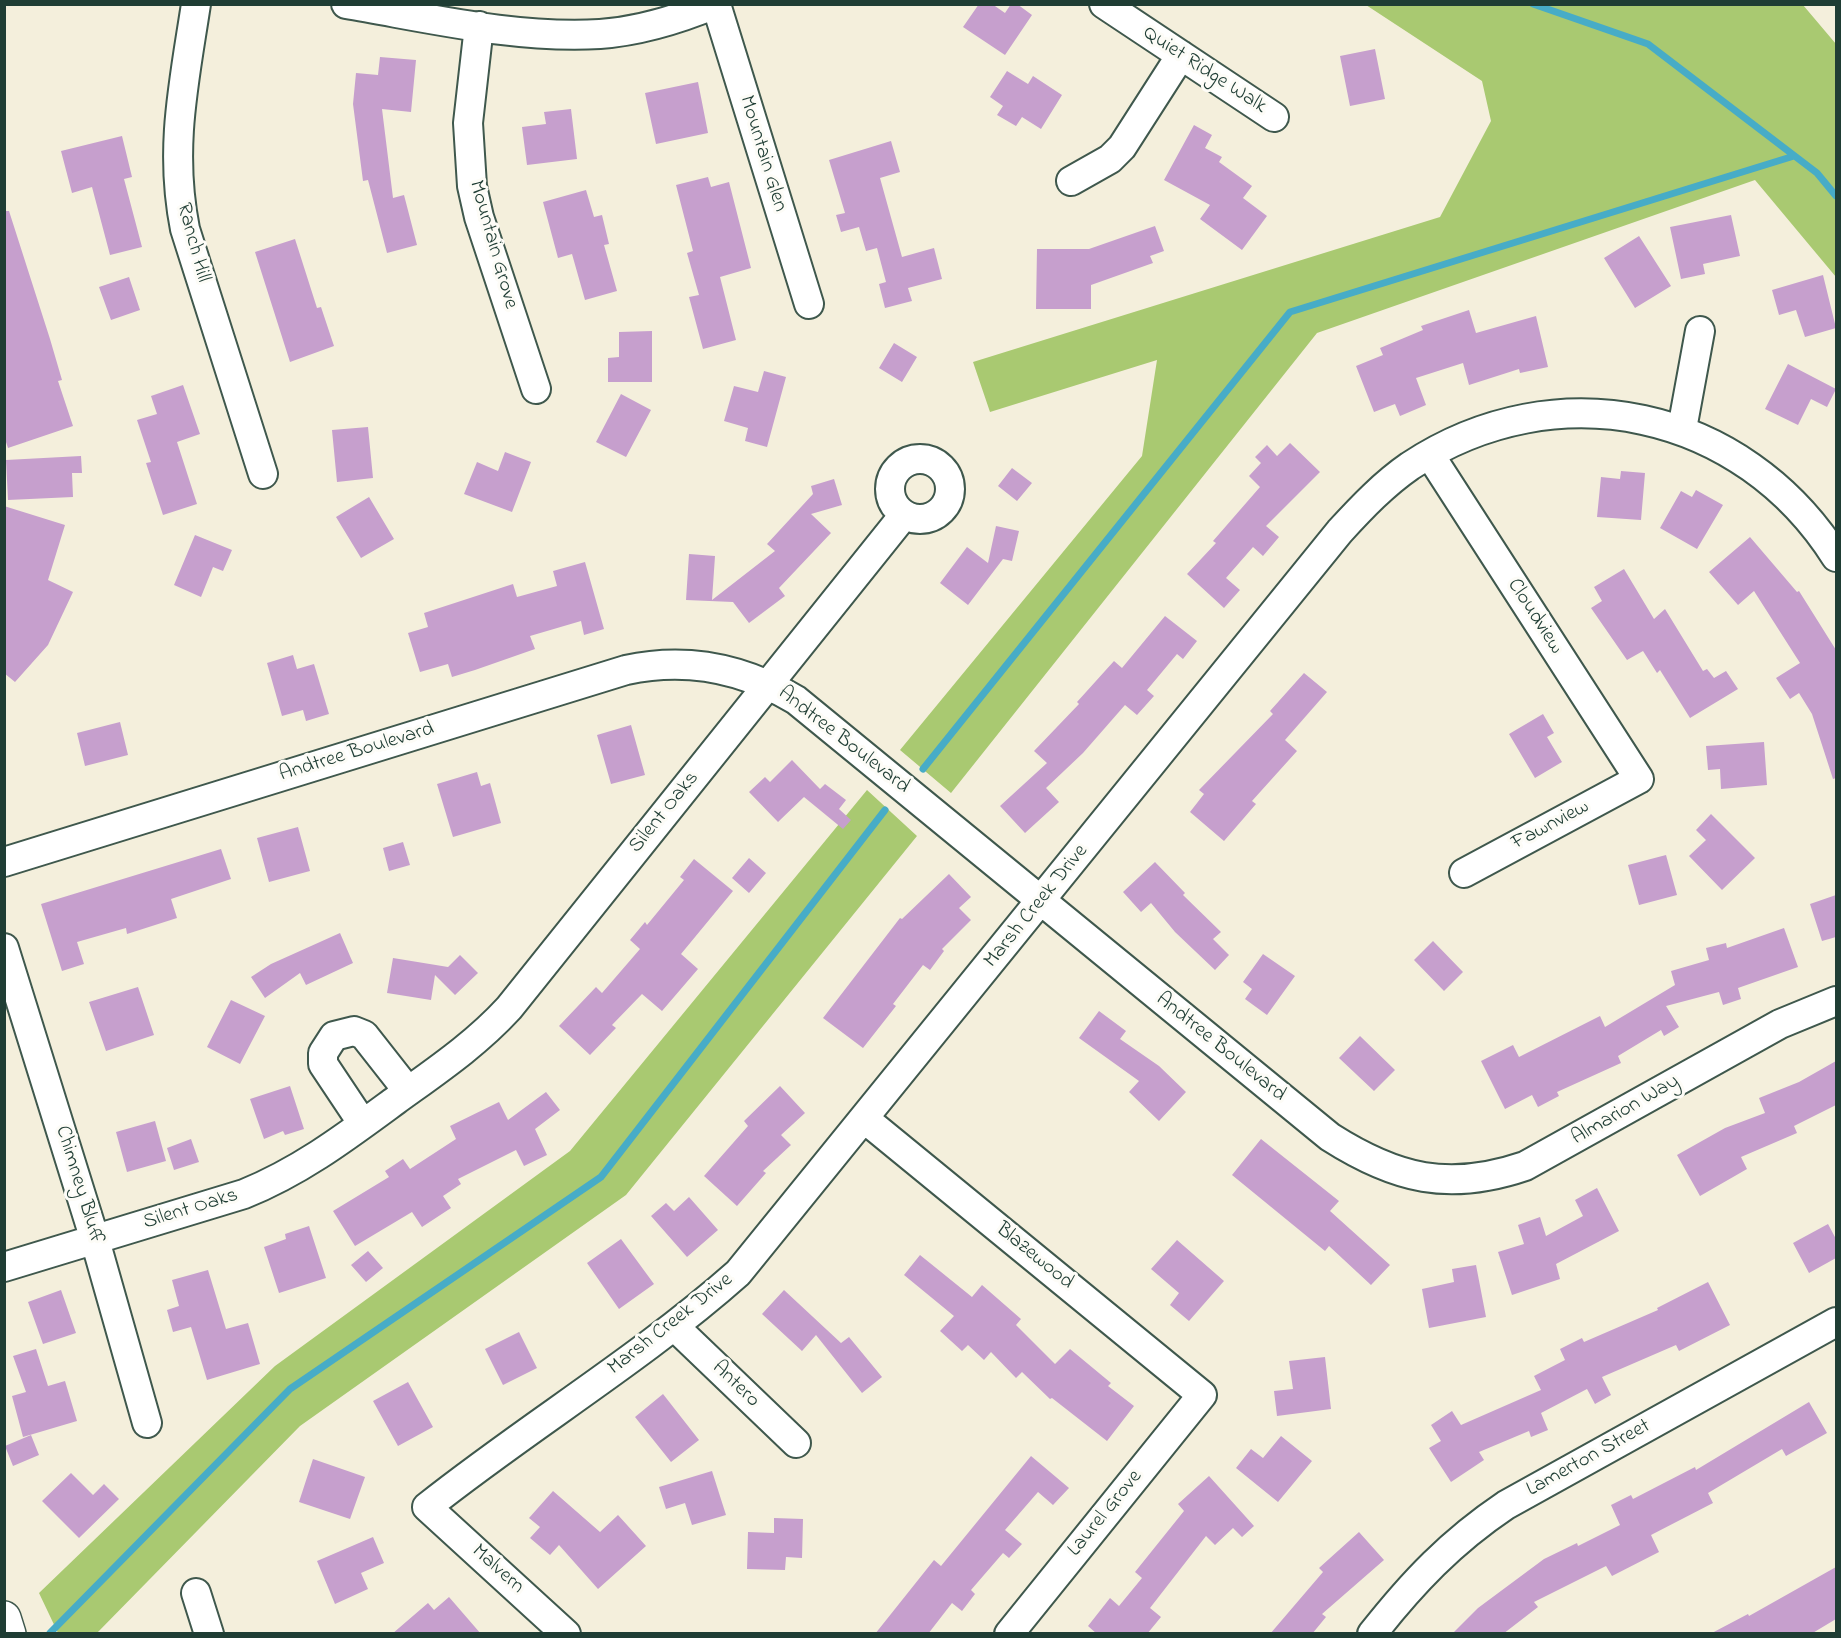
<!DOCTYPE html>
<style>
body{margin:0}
#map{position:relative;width:1841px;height:1638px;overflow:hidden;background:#f4efdc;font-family:"Indie Flower",sans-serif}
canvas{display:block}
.frame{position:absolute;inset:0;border:6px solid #1f3d34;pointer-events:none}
</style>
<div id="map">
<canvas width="1841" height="1638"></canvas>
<div class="frame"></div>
</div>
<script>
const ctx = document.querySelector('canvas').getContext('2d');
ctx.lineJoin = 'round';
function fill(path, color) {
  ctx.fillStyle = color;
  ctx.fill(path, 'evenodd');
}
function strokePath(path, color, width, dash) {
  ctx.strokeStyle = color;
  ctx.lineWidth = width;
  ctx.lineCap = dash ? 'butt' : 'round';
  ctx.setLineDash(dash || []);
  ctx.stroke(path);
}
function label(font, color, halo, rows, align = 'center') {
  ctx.font = font + ' "Indie Flower",sans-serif';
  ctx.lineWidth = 6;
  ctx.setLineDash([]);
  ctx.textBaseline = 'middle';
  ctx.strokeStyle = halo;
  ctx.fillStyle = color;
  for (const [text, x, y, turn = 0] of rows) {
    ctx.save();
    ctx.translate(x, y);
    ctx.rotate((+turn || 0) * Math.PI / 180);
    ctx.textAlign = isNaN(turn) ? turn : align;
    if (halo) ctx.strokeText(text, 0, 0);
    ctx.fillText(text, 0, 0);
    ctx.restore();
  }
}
fill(new Path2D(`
 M1366,5h437l33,39v233l-81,-97 -438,153 -366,460 -51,-43 242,-294 15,-96 -167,52 -17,-50 467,-145 51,-96 -9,-40z
 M867,790l50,46 -291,359 -326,231 -203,207h-39l-19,-40 236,-227 295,-215z`), '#a9c971');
strokePath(new Path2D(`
 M1533,4l115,40 169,129 19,23
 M923,769l367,-457 504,-156
 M50,1633l240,-244 311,-212 284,-367`), '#47acc7', 7);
fill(new Path2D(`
 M979,4h13l13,9 6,-9h6l15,11 -27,40 -42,-28z
 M1375,49l10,50 -35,7 -10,-50z
 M380,57l36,3 -5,52 -29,-3 11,89 11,-3 13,50 -30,8 -19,-73 -5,1 -10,-77 3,-31 22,2z
 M1007,71l21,13 5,-8 29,19 -21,34 -19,-12 -6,9 -19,-11 6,-9 -13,-9z
 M698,82l10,51 -52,11 -11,-51z
 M571,109l6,50 -50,6 -5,-38 24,-3 -2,-12z
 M1194,125l18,10 -7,13 17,9 -3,5 33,24 -9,12 24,18 -25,34 -42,-31 10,-14 -46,-25z
 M122,136l10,41 -8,2 18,68 -32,8 -18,-68 -20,6 -11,-42z
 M891,141l9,31 -20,6 22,79 32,-9 8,31 -34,9 4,13 -27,7 -6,-24 7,-2 -9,-34 -11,3 -7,-24 -18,5 -5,-17 9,-2 -16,-53z
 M708,177l3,10 18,-5 22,86 -31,9 16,63 -33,9 -14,-52 10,-2 -12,-42 6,-2 -17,-66z
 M586,190l8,27 8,-2 7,29 -5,1 13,46 -32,9 -13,-46 -14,4 -15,-56z
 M4,211h5l41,128 12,41 -4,1 15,45 -65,22 -4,-12z
 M1731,215l9,41 -37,8 2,10 -24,5 -11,-52z
 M1155,226l9,25 -14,5 3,7 -62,22v24h-55l1,-60h52z
 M1639,236l32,50 -36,22 -31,-50z
 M295,239l22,69 4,-1 13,39 -44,16 -35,-110z
 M1823,275l13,53 -31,9 -9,-27 -17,5 -7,-25z
 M129,277l11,33 -29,10 -12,-33z
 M1469,310l7,23 60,-17 12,51 -28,6 -1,-4 -50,16 -6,-22 -47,15 10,27 -26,11 -5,-12 -21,8 -18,-46 27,-11 -3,-7 43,-18 -2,-4z
 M652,331v51h-44v-24l11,-1v-25z
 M894,343l23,14 -15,25 -23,-14z
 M1788,364l48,25 -9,18 -16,-8 -13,26 -33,-16z
 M764,371l22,6 -19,70 -22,-6 3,-13 -24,-7 10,-35 24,6z
 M183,385l17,49 -23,8 20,62 -34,11 -17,-52 5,-1 -14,-42 20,-6 -6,-18z
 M621,394l30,16 -25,47 -30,-15z
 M368,427l5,51 -36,4 -5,-52z
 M1290,443l30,29 -54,54 13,11 -16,19 -10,-9 -27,31 14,12 -16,18 -37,-34 29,-31 -3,-2 47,-54 -11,-11 12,-13 -6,-6 12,-12 10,11z
 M505,452l26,10 -19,50 -48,-18 13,-32 21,9z
 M81,456l1,17h-10l1,24 -65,3 -2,-40z
 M1012,468l20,15 -15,18 -19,-15z
 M1621,471l24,2 -4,47 -44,-3 4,-40 19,2z
 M834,479l8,26 -31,9 20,19 -52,55 6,8 -36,27 -16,-21 -47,-2 3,-46 26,2 -3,44 63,-49 -8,-7 46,-50 -2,-8z
 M1696,490l27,15 -26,44 -37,-21 21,-37 11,6z
 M369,497l25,42 -33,19 -25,-41z
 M4,506l61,19 -17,55 25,12 -25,53 -33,37 -11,-9z
 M996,526l23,5 -7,30 -9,-2 -35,46 -28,-22 27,-36 21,16z
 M195,535l37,15 -9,21 -10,-4 -12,30 -27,-12z
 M1750,537l47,55 2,-1 37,59v128l-3,1 -21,-65 -13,-21 -9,6 -14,-21 24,-15 -46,-72 -16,14 -29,-33z
 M585,562l19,67 -20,6 -3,-14 -51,15 5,13 -60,21 -23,7 -4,-13 -28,8 -12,-39 20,-6 -4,-14 89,-29 4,13 40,-11 -4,-15z
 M1624,569l30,50 11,-10 38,62 4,-2 7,9 12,-7 12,18 -48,29 -30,-48 -3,3 -14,-22 -16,9 -36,-52 11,-7 -8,-14z
 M1165,616l32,25 -14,18 -6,-5 -30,36 7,6 -17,19 -12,-10 -42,48 -37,35 13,14 -34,31 -25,-27 47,-43 -13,-12 45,-47 -2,-2 37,-41 8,7z
 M293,655l4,14 17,-5 15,50 -23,7 -3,-11 -21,6 -15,-53z
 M1304,673l23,19 -42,48 12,11 -45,50 4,3 -32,37 -34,-29 14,-18 -5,-4 74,-76 -3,-3z
 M1543,714l11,19 -7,4 15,25 -27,16 -26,-44z
 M120,722l8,33 -43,11 -8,-33z
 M631,725l14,50 -34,9 -14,-49z
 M1764,742l3,43 -46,4 -1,-20 -12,1 -2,-24z
 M792,760l28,29 5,-5 21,16 -7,9 12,11 -8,9 -39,-32 -26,25 -29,-30 16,-15 5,5z
 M477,772l4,14 9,-3 11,40 -48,14 -16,-53z
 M1711,814l44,44 -33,32 -33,-34 17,-16 -10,-10z
 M298,827l12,44 -41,11 -12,-44z
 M403,842l7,23 -21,6 -6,-23z
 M221,849l10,30 -60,20 6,19 -50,16 -1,-6 -49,14 7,22 -22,7 -21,-67z
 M1666,855l11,40 -38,10 -11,-40z
 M749,858l17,15 -17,20 -17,-15z
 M694,859l39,32 -52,63 17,15 -36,42 -20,-17 -30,31 4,3 -26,27 -31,-29 37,-39 6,6 38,-44 -10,-9 15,-18 2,3 37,-45 -4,-3z
 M1155,862l30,31 -2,2 38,37 -8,7 16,16 -14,15 -40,-38 -24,-29 -10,9 -18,-20z
 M949,874l22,23 -12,11 12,12 -29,29 2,2 -14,19 -7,-5 -30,39 3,2 -33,42 -40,-30 77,-100 2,1z
 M1836,895v42l-14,4 -12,-37z
 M1784,928l14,39 -60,21 3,11 -18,6 -4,-13 -53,14 13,21 -15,9 -3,-6 -43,26 3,7 -64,29 2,4 -21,11 -6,-12 -27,14 -24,-48 32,-16 6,12 81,-41 5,11 70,-42 -4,-14 38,-11 -3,-12 20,-5 1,5z
 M340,933l13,30 -47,22 -6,-12 -35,25 -14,-21 20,-13z
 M1433,941l30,31 -19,19 -30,-31z
 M1263,954l32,22 -28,39 -22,-16 7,-10 -9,-7z
 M460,955l18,18 -23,22 -20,-20 -4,25 -44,-7 6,-35 55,9z
 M138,987l16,48 -48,16 -17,-49z
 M231,1000l34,16 -25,48 -33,-17z
 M1099,1011l27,20 -6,8 39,27 27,26 -27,29 -30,-29 10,-11 -60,-43z
 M1360,1036l35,34 -21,21 -35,-33z
 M1836,1061v44l-42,21 3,7 -56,24 6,12 -47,27 -23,-41 48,-27 40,-15 -6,-15 40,-16z
 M290,1086l14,43 -19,6 -2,-4 -19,8 -14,-40z
 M780,1086l25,27 -24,22 10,10 -28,26 3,2 -29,33 -33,-30 44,-50 -4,-5z
 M546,1092l14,18 -25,19 12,26 -23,11 -8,-16 -58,29 3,5 -18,12 8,12 -29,19 -10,-15 -57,34 -22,-35 56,-34 -4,-6 18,-12 7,10 46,-30 -6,-13 49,-24 9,18z
 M155,1121l11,40 -39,11 -11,-40z
 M191,1139l8,23 -25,8 -7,-22z
 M1261,1139l78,62 -9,10 60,54 -19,20 -42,-39 -4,5 -93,-76z
 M1597,1188l22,43 -63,33 4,15 -48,16 -14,-43 26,-8 -6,-19 22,-8 6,19 37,-20 -8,-16z
 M689,1197l29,33 -31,27 -36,-41 15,-13 8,8z
 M1828,1224l8,15v19l-27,15 -16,-30z
 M309,1226l17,52 -47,15 -15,-46 22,-8 -1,-5z
 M621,1239l33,45 -35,25 -32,-46z
 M1177,1240l47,41 -35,40 -19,-16 9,-12 -28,-24z
 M368,1251l15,17 -17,14 -15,-17z
 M920,1255l52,42 10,-12 39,34 -5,6 39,39 15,-15 41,34 -3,3 26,20 -27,35 -55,-43 -2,1 -28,-27 -6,6 -25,-26 -7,8 -16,-15 -6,6 -22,-20 14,-15 -50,-41z
 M1476,1265l10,52 -57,11 -7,-39 32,-7 -2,-13z
 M208,1270l18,59 22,-6 12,41 -53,16 -16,-53 -18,5 -6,-22 12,-4 -7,-26z
 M1708,1282l22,43 -51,26 -3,-6 -74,32 9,18 -16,9 -8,-15 -46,24 7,17 -17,7 -2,-6 -50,21 5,8 -33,22 -22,-34 12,-7 -10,-16 21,-14 9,14 80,-35 -7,-14 31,-16 -5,-11 22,-11 2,4 74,-32 -1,-2z
 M61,1290l15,43 -33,11 -15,-42z
 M784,1290l57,53 8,-6 33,40 -20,16 -46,-58 -14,16 -40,-37z
 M519,1332l18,36 -34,17 -18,-36z
 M36,1349l12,37 17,-5 12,40 -54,16 -11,-41 14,-4 -13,-36z
 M1325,1357l6,52 -54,7 -3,-25 19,-2 -4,-28z
 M408,1382l25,45 -35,19 -25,-45z
 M663,1394l36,46 -28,22 -36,-45z
 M1809,1402l18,31 -41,23 -4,-7 -74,44 5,10 -62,32 8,17 -47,24 -6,-10 -72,36 4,5 -35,27h-51l26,-26 66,-49 33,-16 1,3 42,-21 -9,-20 20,-10 2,4 62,-32 1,3z
 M31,1435l8,20 -26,11 -8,-20z
 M1281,1436l31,25 -34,41 -42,-34 15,-19 12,9z
 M1031,1456l38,32 -16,17 -15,-13 -33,38 17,14 -13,14 -6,-5 -32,37 4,4 -13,17 -10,-8 -24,31h-53l59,-74 7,6z
 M313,1459l52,18 -15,42 -51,-17z
 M712,1471l14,44 -34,10 -7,-22 -19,6 -7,-22z
 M71,1473l22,22 11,-11 15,15 -40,39 -37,-37z
 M1209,1476l45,50 -12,11 -9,-9 -18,17 -9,-9 -56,72 11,9 -14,17h-50l-9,-8 22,-28 9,8 23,-28 -7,-6 49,-61 -6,-7z
 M553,1491l47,41 18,-17 28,31 -48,43 -39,-44 -9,10 -20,-17 10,-11 -11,-9z
 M774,1518l29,1 -1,39 -16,-1 -1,13 -38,-1 1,-37 26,1z
 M1359,1532l25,28 -62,54 4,3 -14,17h-42l53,-62 -4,-4z
 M373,1537l11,26 -23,10 7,16 -33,15 -18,-43z
 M1836,1567v52l-25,15h-101l38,-20 1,2z
 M449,1597l32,37h-89l36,-31 6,7z`), '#c69fcd');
const minor = new Path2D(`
 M196,4c-12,79 -27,145 -11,225l78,245
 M346,4c83,14 170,35 254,30 40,-3 79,-15 115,-30
 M716,4l93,300
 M1104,4l170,113
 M479,26l-11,97 4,63 7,31 57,172
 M1071,181l39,-22 12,-12 59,-92
 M1682,429l18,-98
 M1430,455l209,324 -175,94
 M890 489a30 30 0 1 1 60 0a30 30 0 1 1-60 0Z
 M4,862l622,-192c60,-13 117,-2 170,30l534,437c66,42 119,55 195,29l255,-142 56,-23
 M4,948l91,292 52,183
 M866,1120l336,275 -193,239
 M363,1124l-40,-60v-11l11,-17 20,-5 10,4 44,56
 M4,1267l240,-73c57,-23 103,-58 152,-94 40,-29 79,-55 113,-92l395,-493
 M675,1327l121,116
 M196,1593l13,41
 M566,1634l-139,-127c102,-81 214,-148 311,-234l602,-742c22,-24 44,-47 70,-65 147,-97 333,-56 426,91
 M1372,1634c41,-52 79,-92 134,-129l330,-183`);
const major = new Path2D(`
 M4,1618l5,16`);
strokePath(minor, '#3f584d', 32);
strokePath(major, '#3f584d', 36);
strokePath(minor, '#fff', 28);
strokePath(major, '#fff', 33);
label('21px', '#1f3d34', '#fdfcf7', [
 ["Quiet Ridge Walk",1204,71,33],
 ["Mountain Glen",762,154,73],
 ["Ranch Hill",192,243,75],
 ["Mountain Grove",492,245,74],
 ["Cloudview",1534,617,57],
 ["Andtree Boulevard",843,741,38],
 ["Andtree Boulevard",357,753,-17],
 ["Silent Oaks",665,813,-51],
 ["Fawnview",1551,826,-28],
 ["Marsh Creek Drive",1037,907,-51],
 ["Andtree Boulevard",1220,1048,39],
 ["Almarion Way",1626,1111,-30],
 ["Chimney Bluff",78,1185,73],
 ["Silent Oaks",191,1210,-17],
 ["Blazewood",1034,1257,39],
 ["Marsh Creek Drive",671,1325,-38],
 ["Antero",735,1385,44],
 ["Lamerton Street",1589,1459,-29],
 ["Laurel Grove",1106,1514,-51],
 ["Malvern",497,1570,42]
]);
</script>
